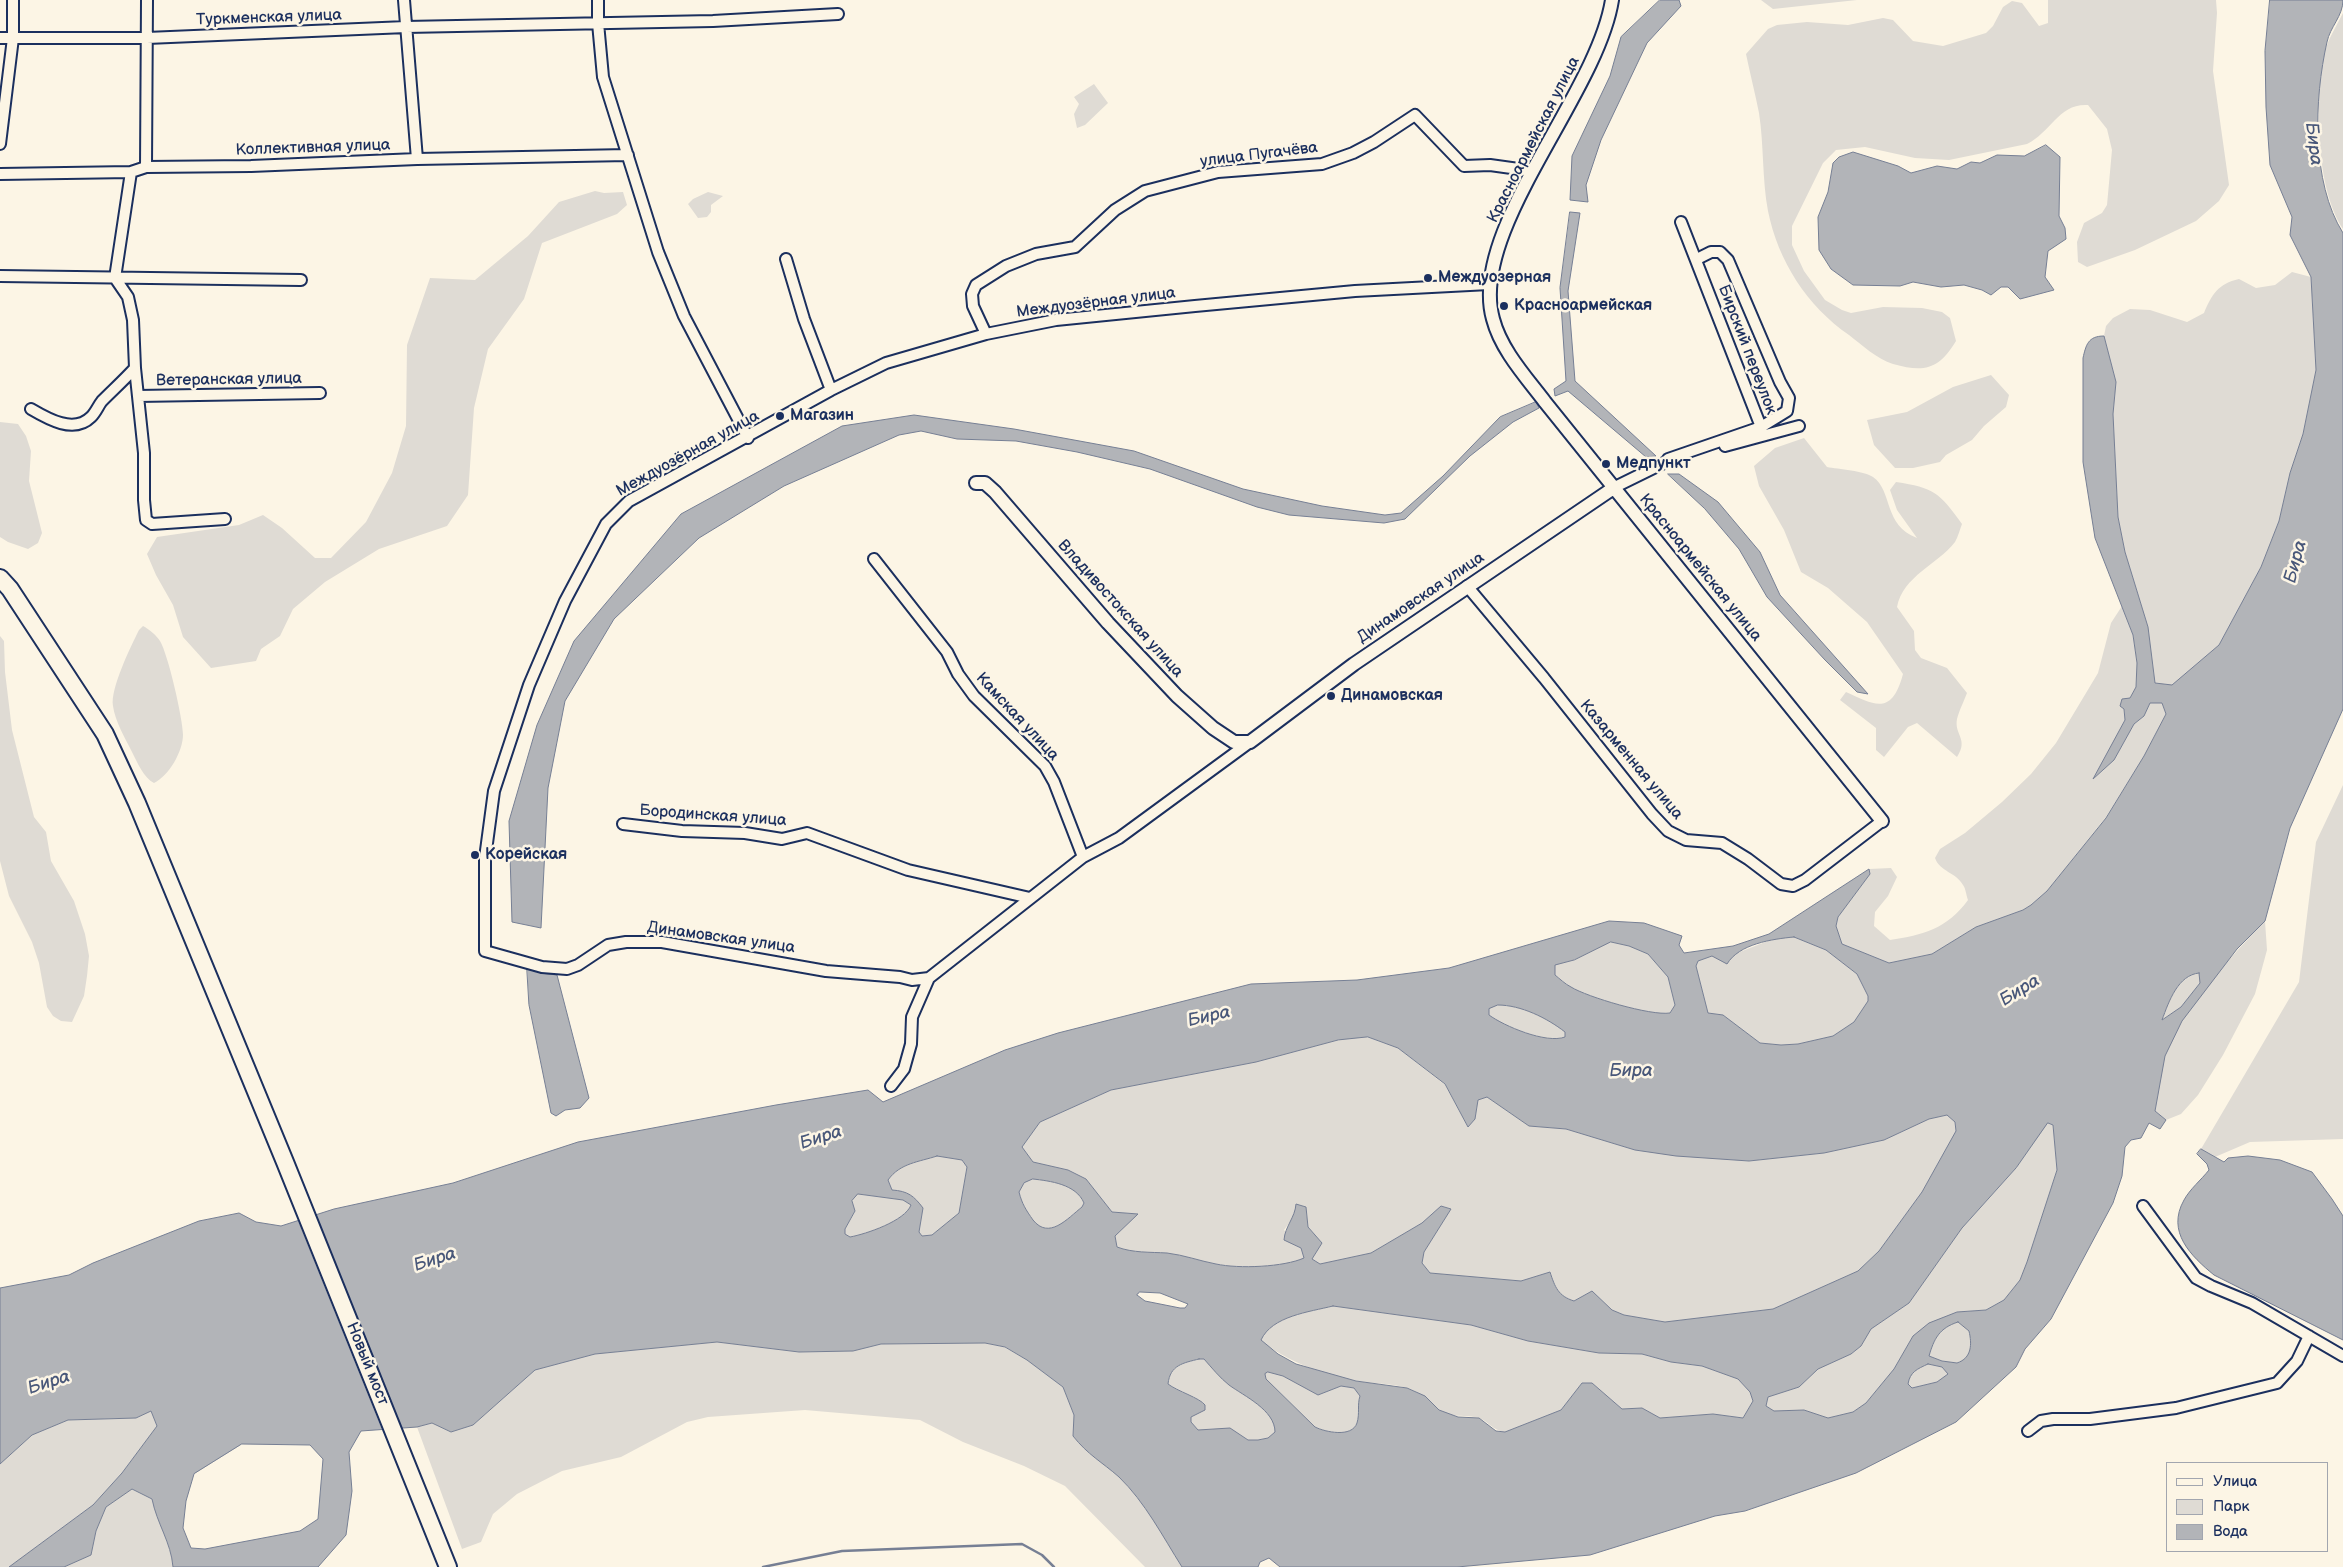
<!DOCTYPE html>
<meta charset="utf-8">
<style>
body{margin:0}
#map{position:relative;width:2343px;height:1567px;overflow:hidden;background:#fcf5e5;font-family:"Balsamiq Sans",sans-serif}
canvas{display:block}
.legend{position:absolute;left:2166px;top:1462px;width:162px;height:90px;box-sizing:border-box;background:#fcf5e5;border:1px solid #a2a6af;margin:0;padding:6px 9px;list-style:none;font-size:15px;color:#1b2f5e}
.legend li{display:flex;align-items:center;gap:10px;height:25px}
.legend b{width:25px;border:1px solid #a2a6af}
</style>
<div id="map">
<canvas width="2343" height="1567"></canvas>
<ul class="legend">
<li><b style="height:6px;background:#fcf5e5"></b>Улица</li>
<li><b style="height:14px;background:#dfdbd4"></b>Парк</li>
<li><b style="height:14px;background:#b2b4b8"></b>Вода</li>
</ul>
</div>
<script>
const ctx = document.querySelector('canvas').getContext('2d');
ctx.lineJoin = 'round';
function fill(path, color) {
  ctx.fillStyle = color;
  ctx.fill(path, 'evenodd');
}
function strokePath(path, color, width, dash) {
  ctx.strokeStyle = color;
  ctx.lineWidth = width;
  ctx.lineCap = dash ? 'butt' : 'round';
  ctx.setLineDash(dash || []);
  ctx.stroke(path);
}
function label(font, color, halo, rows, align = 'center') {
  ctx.font = font + ' "Balsamiq Sans",sans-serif';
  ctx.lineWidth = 5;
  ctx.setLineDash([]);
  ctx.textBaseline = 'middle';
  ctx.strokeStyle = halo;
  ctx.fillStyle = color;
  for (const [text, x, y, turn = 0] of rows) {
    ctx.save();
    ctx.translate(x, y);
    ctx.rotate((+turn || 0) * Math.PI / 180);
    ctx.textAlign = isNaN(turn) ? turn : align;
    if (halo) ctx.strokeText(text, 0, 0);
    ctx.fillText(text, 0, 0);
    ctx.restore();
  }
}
fill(new Path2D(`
 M1761,0h96l-84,9z
 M2048,0h168l1,13 -4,58 16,114 -10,16 -23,20 -61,29 -48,17 -9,-5 -1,-20 7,-19 18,-10 5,-8 5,-55 -5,-21 -19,-24c-29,-2 -37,27 -61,39l-78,16 -34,-2 -50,-11 -29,3 -13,13 -31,63v19l12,26 21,29 17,10 9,3 32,-6 39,1 20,4 8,6 6,23c-17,28 -31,32 -63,23 -16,-5 -31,-19 -44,-29 -42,-29 -71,-74 -81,-124 -6,-32 -4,-66 -9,-98 -4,-20 -9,-40 -13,-59l22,-25 9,-4 30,-3 41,3 35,-7 10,2 20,21 30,5 43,-13 7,-7 10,-19 9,-6 10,2 17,23 9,-3z
 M2343,13v216c-27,-41 -29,-130 -18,-177 3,-13 12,-27 18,-39z
 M1094,84l14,19 -23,22 -8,3 -3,-14 5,-10 -5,-7z
 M595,191l9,2 19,-1 4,13 -10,9 -75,29 -18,56 -36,50 -14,59 -6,87 -21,31 -68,23 -54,33 -32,27 -13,27 -19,13 -5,12 -45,7 -28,-31 -10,-32 -17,-30 -9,-21 10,-17 82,-12 24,-10 19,13 33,30h16l35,-36 26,-49 14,-47 1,-81 23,-67 45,2 53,-44 31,-34z
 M708,192l15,4 -12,9v7l-4,5 -9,1 -10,-14 5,-5z
 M2292,272l19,5 5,93 -13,64 -13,39 -11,48 -18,46 -42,78 -47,41 -17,-3 -7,-56 -23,-75 -7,-35 -5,-103 3,-32 -12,-46 2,-10 7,-8 17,-9 20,1 37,12 17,-9c8,-19 14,-29 35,-34l17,9 19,-3z
 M1991,375l18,20 -3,12 -22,19 -12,14 -26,15 -6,7 -27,6h-18l-21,-23 -7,-25 40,-8 46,-25z
 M0,422l18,2 8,12 5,15 -2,30 13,52 -4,10 -10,6 -20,-7 -8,-5z
 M1804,438l23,29c11,2 38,4 46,10 20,14 10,48 44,61l-20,-28 -7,-20 6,-8c38,6 43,10 66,42 -2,5 -4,13 -7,18 -18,23 -52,34 -58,65l17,24 1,19 6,8 26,10 20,25c-3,8 -8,18 -10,26 -3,16 12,20 0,38l-40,-34 -9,4 -24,30 -8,-7v-22l-36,-28 6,-8c30,14 46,23 57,-18l-36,-52 -39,-34 -27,-16 -17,-42 -25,-44 -5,-20 21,-18z
 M2122,606l11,29 4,28 -1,24 -12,22 1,11 -6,14 -25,44 20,-18 20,-36 10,-8 6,-13h12l4,11 -22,42 -38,61 -59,74 -16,14 -8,5 -47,17 -44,27 -43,9 -47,-19 -6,-18 2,-9 32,-43 -1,-5 22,-1 6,9 -9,19 -13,16 -1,14 16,14c33,-5 57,-11 78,-40 -2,-5 -2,-11 -5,-15 -7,-13 -23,-13 -28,-27l5,-9 25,-16 37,-31 29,-28 25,-31 42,-70 13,-50z
 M143,626c6,3 14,10 17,15 8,13 23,78 23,94 0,16 -14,41 -29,48 -10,-5 -17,-21 -22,-31 -7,-14 -17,-31 -19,-46 -3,-17 18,-60 26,-76z
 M0,636l4,5 1,31 7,58 22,87 12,15 5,29 23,40 11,33 4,22 -2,20 -3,20 -12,26 -11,-1 -8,-5 -6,-9 -8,-44 -7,-21 -23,-46 -9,-35z
 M2343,785v354l-93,3 -35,15 -14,-8 98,-167 17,-140z
 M2265,921l2,29 -12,44 -32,61 -25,40 -17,19 -15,6 -11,-9c3,-18 5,-36 9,-54 11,-40 71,-105 101,-136z
 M1794,937l32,13 31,24 11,22v5l-14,21 -21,14 -35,8 -17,1 -21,-2 -37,-28 -15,-2 -12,-47 2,-5 14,-5 20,-1 41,-16z
 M1611,942l18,4 19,8 20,23 7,28 -5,8c-18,3 -83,-16 -99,-26 -6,-3 -11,-8 -16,-12l-1,-10 20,-5z
 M2200,973v10l-19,24 -20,13c8,-18 16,-45 39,-47z
 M1498,1005c23,0 49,13 67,27v5c-20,6 -61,-11 -76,-22v-6z
 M1368,1037l30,11 47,37 23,42 7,-8 3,-19 9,-3 42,29 37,3 69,21 114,11 75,-8 60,-13 45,-21 18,-4 8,7 1,10 -34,60 -43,59 -21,20 -85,38 -108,13 -41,-7 -12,-5 -20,-19 -18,10c-16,-5 -19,-14 -24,-29l-29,9 -91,-8 -8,-10 2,-11 27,-43 -9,-3 -20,17 -51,30 -51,11 -8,-5 10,-16 -14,-16 -2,-20 -9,-3 -2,11 -11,15 17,18 4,10c-21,9 -66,11 -89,6 -16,-3 -32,-9 -49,-11 -17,-1 -34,0 -50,-6l-2,-11 22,-22 -25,-2 -26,-33 -18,-9 -35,-8 -11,-15 18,-25 71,-32 145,-28 82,-22z
 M2048,1123l5,2 4,45 -30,92 -7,18 -16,20 -18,10 -29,2 -44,24 -19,33 -28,34 -13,9 -25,6 -24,-8 -30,1 -8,-5 2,-9 31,-10 19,-18 33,-15 10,-8 10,-17 38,-26 53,-75 54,-60z
 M938,1156l24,4 5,7 -8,46 -27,22 -10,1 -3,-4 4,-24c-9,-12 -15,-17 -31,-18l-4,-10c12,-17 31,-18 50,-24z
 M1033,1179c17,2 43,5 51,24l-2,4c-15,12 -33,33 -49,13 -7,-10 -11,-16 -14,-28l5,-9z
 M858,1194l45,6 8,5c-6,16 -45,29 -62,32l-4,-3v-5l10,-17 -3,-10z
 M1333,1306l138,19 57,16 71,12 43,1 29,8 31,4 36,13 12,13 3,9 -10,17 -30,-4 -53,4 -18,-10 -20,1 -30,-26h-10l-21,27 -56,22c-13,-2 -16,-10 -26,-14 -13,-4 -27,1 -41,-8 -11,-8 -17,-18 -31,-22 -15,-5 -33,-4 -49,-7 -35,-6 -70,-19 -98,-41 12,-24 49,-28 73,-34z
 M1958,1322l11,9c3,13 3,27 -12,32l-15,-2 -14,-5c6,-17 11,-28 30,-34z
 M717,1342l82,10 54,-1 28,-7 104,-1 19,4 23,13 36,27 11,28 -1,21c15,19 29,26 46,41 26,25 44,60 63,90h-37l-80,-81 -41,-20 -61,-24 -43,-22 -115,-10 -97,7 -21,5 -66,35 -59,14 -45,23 -24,20 -12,28 -19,7 -45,-122 15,-4 19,9 22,-7 62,-55 60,-16z
 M1199,1359h5c8,9 16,19 25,26 15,11 47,25 46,47l-7,6 -10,2h-10l-18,-11 -32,1 -7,-8v-5l13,-7 1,-5c-5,-7 -28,-15 -37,-21 2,-19 15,-21 31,-25z
 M1928,1364l14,3 7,7 -12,8 -25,6 -4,-3 1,-9 8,-7z
 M1268,1371l15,5 35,19 23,-9 13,2 6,8c-3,9 0,17 -3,27 -5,15 -32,9 -42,4l-49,-48 -1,-5z
 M151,1411l6,15 -35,47 -29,32 -84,62h-9v-103l32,-29 36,-15 68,-2z
 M132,1489l20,10c5,24 19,44 21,68h-109l27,-12 5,-24 10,-24z`), '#dfdbd4');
const water = new Path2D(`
 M1660,0h19l2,6 -34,37 -46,97 -15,45 2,17 -18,-2 2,-44 38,-80 11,-39z
 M2270,0h73c0,16 -13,27 -16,42 -13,57 -16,140 16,191v476l-53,119 -25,93 -28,28 -55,72 -17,35 -10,55 11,9 -6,9 -11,-6 -8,15 -10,2 -6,7 -3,29 -9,27 -62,116 -26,30 -9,18 -60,55 -100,51 -111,38 -30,5 -125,39 -133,12h-177l-11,-9 -9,4 -2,5h-76c-19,-30 -37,-65 -63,-90 -17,-15 -31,-22 -46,-41l1,-21 -11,-28 -36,-27 -22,-13 -20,-4 -104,1 -28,7 -54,1 -82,-10 -122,12 -60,16 -62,55 -22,7 -19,-9 -15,4 -56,4 -12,21 3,39 -6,44 -28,32h-145c-2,-25 -16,-43 -21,-68l-20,-10 -26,18 -10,24 -5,24 -27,12h-55l84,-62 29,-32 35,-47 -6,-15 -15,7 -68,2 -36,15 -32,29v-176l69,-13 24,-12 106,-42 40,-8 17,9 25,4 53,-17 119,-26 125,-41 198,-37 92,-15 15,12 122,-52 53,-17 193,-49 106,-4 92,-12 160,-47 35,2 38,13 -3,9 5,8 49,-7 36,-12 100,-65 1,5 -32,43 -2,9 6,18 47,19 43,-9 44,-27 47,-17 8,-5 16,-14 59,-73 38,-62 22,-42 -4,-11h-12l-6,13 -10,8 -20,36 -21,19 32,-59 -1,-11 -4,-3 2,-7 8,-1 6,-11 1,-24 -4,-28 -38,-97 -12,-76v-104c3,-13 5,-22 21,-22l12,46 -3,32 5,103 7,35 23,75 7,56 17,2 47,-40 42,-78 18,-46 11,-48 13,-39 13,-64 -5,-93 -21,-42 2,-18 -22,-52 -4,-58 -1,-56zM1794,937l32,13 31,24 11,22v5l-14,21 -21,14 -35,8 -17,1 -21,-2 -37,-28 -15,-2 -12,-47 2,-5 14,-5 15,8c12,-20 45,-25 67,-27zM1611,942l18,4 19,8 20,23 7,28 -5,8c-19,3 -83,-16 -99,-26 -6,-3 -11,-8 -16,-12v-10l19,-5zM2199,973l1,10 -19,24 -19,13c7,-19 16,-45 37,-47zM1498,1005c23,0 49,13 67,27v5c-19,7 -61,-11 -76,-22v-6zM1368,1037l30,11 47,36 23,43 7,-8 3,-19 9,-3 42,29 37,3 69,21 41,6 73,5 75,-8 60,-13 45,-21 18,-4 8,7 1,9 -34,61 -43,59 -21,20 -85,38 -108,13 -41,-7 -12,-5 -20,-19 -18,10c-16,-5 -19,-14 -24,-29l-29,9 -91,-8 -8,-10 2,-11 27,-43 -10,-3 -19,17 -51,30 -51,11 -8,-5 10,-16 -14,-16 -2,-20 -10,-3c-1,14 -11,22 -12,36l17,8 3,10c-20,9 -65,11 -88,6 -16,-3 -32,-9 -49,-11 -17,-1 -34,0 -50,-6l-2,-11 23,-22 -26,-2 -26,-33 -18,-9 -35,-8 -11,-15 18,-25 71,-32 145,-28 82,-22zM2048,1123l5,2 4,45 -30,92 -7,18 -16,20 -18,10 -29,2 -28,11 -16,13 -19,33 -28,34 -13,9 -25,6 -24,-8 -30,1 -8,-5 2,-9 31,-10 19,-18 33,-15 10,-8 10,-17 38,-26 53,-75 54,-60zM937,1156l25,4 5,7 -8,46 -27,22 -10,1 -3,-4 4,-24c-9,-12 -15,-17 -31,-18l-4,-10c12,-17 31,-18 49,-24zM1033,1179c17,2 43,5 51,24l-2,4c-15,12 -33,33 -49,13 -7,-10 -11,-16 -14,-28l5,-9zM858,1194l45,6 8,5c-6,16 -45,29 -61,32l-5,-3v-5l10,-18 -3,-10zM1140,1292l20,1 28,11 -3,4h-5l-35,-7 -8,-6zM1333,1306l138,19 57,16 71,12 43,1 29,8 31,4 36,13 12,13 3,9 -10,17 -30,-4 -53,4 -18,-10 -20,1 -30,-26h-10l-21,27 -56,22 -9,-1 -17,-13 -21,-1 -19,-7 -14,-14 -18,-8 -51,-7 -60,-17 -18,-10 -17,-14c11,-24 48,-28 72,-34zM1958,1322l11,9c3,13 3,27 -12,32l-15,-2 -13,-5c5,-17 10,-28 29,-34zM1199,1359h5c8,9 16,19 25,26 15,11 46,25 46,47l-7,6 -10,2h-10l-18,-12 -32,2 -7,-8v-5l14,-7v-5c-5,-7 -28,-14 -37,-21 2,-19 15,-21 31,-25zM1928,1364l14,3 6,7 -11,8 -25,6 -4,-4c2,-12 9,-15 20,-20zM1268,1372l15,4 35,19 23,-9 13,2 6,8c-3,9 0,17 -3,27 -5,15 -32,9 -42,4l-49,-48 -1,-5zM242,1444l68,1 13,14 -5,60 -18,12 -95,18 -14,-1 -8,-20 3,-27 8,-27z
 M2046,145l14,12 -1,59 6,12 1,11 -18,12 -3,26 9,13 -34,9 -12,-12h-7l-10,8 -9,-5 -18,-5 -23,2 -28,-5 -13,4 -47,-1 -22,-16 -12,-19 -1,-33 10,-25 5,-29 6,-6 14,-5 45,14 13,7 26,-7 20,3 14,-7 9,1 17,-8 27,1z
 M1570,212l10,1 -12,78 7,90 81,75 -10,1 -78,-66 -13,5 -1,-7 12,-8 -6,-93z
 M1536,402l3,6 -26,14 -43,34 -65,63 -21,4 -95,-8 -32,-8 -107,-38 -73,-17 -61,-11 -59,-2 -36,-8 -22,4 -115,51 -85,52 -85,81 -49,82 -17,87 -7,140 -29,-6 -3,-101 28,-96 37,-84 107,-127 161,-88 72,-11 100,14 120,22 109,38 79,17 63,9 16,-2 42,-37 57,-59z
 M1668,474h11l39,28 42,50 20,43 88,99 -11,-2 -32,-32 -58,-63 -28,-48 -34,-40z
 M527,966h6l7,7 17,2 32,123 -9,10 -15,2 -9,6 -5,-3 -22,-108z
 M2201,1149l23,13 4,-4 20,-2 32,4 32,12 20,27 11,17v124l-129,-65c-23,-19 -48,-43 -30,-75 6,-11 17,-20 25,-30l-2,-6 -10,-10z`);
fill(water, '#b2b4b8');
strokePath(water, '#767f94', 1);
fill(new Path2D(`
 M315,1212l88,218 -20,2 -86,-214z`), '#fcf5e5');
strokePath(new Path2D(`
 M763,1567l79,-16 180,-7 20,11 12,12`), '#767f94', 2.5);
const minor = new Path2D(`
 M404,0l13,159
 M598,0v23l5,54 55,175 26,64 64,122
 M0,38h147l259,-11 307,-6 125,-7
 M0,144l13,-106v-38
 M146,167l1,-167
 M131,172l-16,106 13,19 5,23 2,48 9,85v47l2,20 6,4 73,-5
 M0,174l131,-2 15,-5 105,-1 166,-7 211,-4
 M786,259l18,60 27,71
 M1697,259l14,-7h9l8,8 52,122 9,16 -2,13 -26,16
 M0,276l301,4
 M986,334l-13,-28 -1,-12 4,-9 30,-19 30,-12 39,-7 40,-37 30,-19 73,-19 104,-8 31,-11 21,-11 41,-27 49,51 26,-1 43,6
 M138,396l182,-3
 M31,409c17,10 43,25 60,8 5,-5 7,-11 11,-16 11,-11 23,-22 33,-33
 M1725,446l74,-20
 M1668,459l93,-32 -80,-205
 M1615,487l59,-29
 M874,559l73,93 11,22 16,22 71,70 9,16 29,75
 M1467,586l77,92 108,136 16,17 18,9 36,3 26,16 33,25 12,2 12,-6 77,-59
 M623,824l59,7 63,2 37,6 25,-6 101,37 122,28
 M929,978l-17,2 -12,-3 -74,-6 -164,-29h-36l-18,3 -30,20 -11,4 -25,-2 -57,-16v-93l9,-67 35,-106 36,-84 41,-77 23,-23 202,-111 55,-27 100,-29 70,-14 139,-14 160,-15 134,-7
 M891,1086l13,-17 7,-25 1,-27 17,-39 154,-121 36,-19 131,-96
 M2143,1206l53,72 15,8 41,17 91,53
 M2028,1431l13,-10 12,-2h37l86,-11 101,-25 20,-22 12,-25`);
const tertiary = new Path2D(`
 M1612,0c-15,95 -144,230 -119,319 8,31 33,58 52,83l337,419
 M976,483h9l10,9 113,131 69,73 36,32 21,14h16l104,-78 261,-177`);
const primary = new Path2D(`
 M0,578l10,11 95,145 32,69 148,359 163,405`);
strokePath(minor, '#1b2f5e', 14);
strokePath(tertiary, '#1b2f5e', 16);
strokePath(primary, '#1b2f5e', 20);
strokePath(minor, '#fcf5e5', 10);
strokePath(tertiary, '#fcf5e5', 12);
strokePath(primary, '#fcf5e5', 16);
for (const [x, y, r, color] of [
 [1428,278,5,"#1b2f5e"],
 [1504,306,5,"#1b2f5e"],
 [780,416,5,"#1b2f5e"],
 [1606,464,5,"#1b2f5e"],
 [1331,696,5,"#1b2f5e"],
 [475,855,5,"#1b2f5e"]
]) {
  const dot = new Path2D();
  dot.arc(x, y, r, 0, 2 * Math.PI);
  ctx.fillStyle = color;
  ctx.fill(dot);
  strokePath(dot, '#fcf5e5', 2);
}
label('16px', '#1b2f5e', '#fcf5e5', [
 ["Туркменская улица",269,18,-2],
 ["Красноармейская улица",1534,140,-63],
 ["Коллективная улица",313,148,-2],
 ["улица Пугачёва",1259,155,-7],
 ["Междуозёрная улица",1096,303,-7],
 ["Бирский переулок",1747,350,69],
 ["Ветеранская улица",229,380,-1],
 ["Междуозёрная улица",688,454,-29],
 ["Красноармейская улица",1700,568,51],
 ["Динамовская улица",1421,598,-34],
 ["Владивостокская улица",1120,609,48],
 ["Камская улица",1017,717,47],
 ["Казарменная улица",1631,760,50],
 ["Бородинская улица",713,816,4],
 ["Динамовская улица",721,938,8],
 ["Новый мост",367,1364,68]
]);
label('bold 16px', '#1b2f5e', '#fcf5e5', [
 ["Междуозерная",1438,278],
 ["Красноармейская",1514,306],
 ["Магазин",790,416],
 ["Медпункт",1616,464],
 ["Динамовская",1341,696],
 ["Корейская",485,855]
], 'left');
label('italic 18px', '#485779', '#fcf5e5', [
 ["Бира",2313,144,83],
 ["Бира",2296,562,-75],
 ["Бира",2020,991,-32],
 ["Бира",1209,1017,-13],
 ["Бира",1631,1071],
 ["Бира",821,1138,-18],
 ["Бира",435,1260,-18],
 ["Бира",49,1383,-18]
]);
</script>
